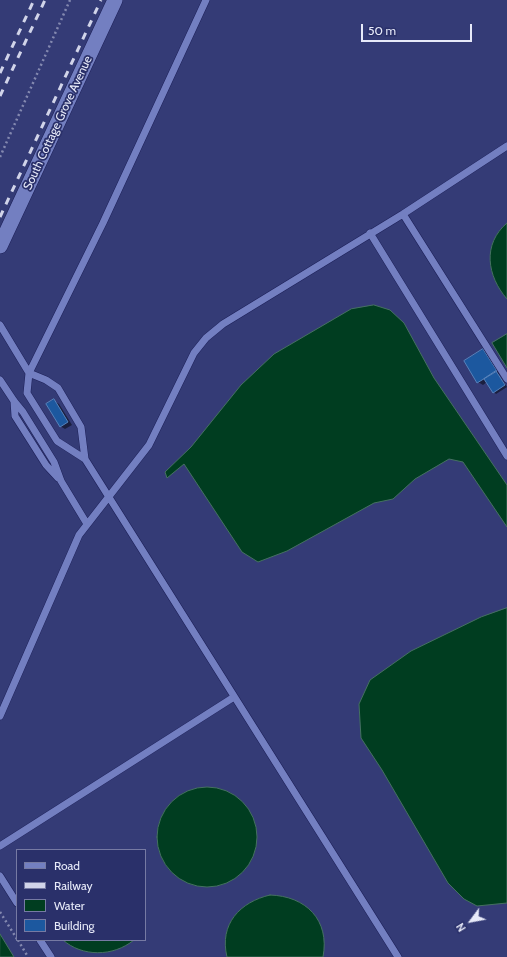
<!DOCTYPE html>
<style>
body{margin:0}
#map{position:relative;width:507px;height:957px;overflow:hidden;background:#343b76;font-family:Cabin,sans-serif}
canvas{display:block}
.legend{position:absolute;left:16px;top:849px;width:130px;height:92px;box-sizing:border-box;background:#2a306a;border:1px solid #767aa3;margin:0;padding:5px 7px;list-style:none;font-size:12px;color:#e7eaf9}
.legend li{display:flex;align-items:center;gap:8px;height:20px}
.legend b{width:20px;border:1px solid #767aa3}
.north{position:absolute;left:451px;top:901px;width:40px;height:40px;-webkit-text-stroke:3px #2a306a;paint-order:stroke;rotate:238deg;font-size:11px;font-weight:700;line-height:16px;text-align:center;color:#e7eaf9}
.north::after{content:'';display:block;margin:auto;width:14px;height:18px;background:#e7eaf9;clip-path:polygon(50% 0,100% 100%,50% 72%,0 100%)}
.scale{position:absolute;left:361px;top:24px;width:111px;height:18px;box-sizing:border-box;border:2px solid #e7eaf9;border-top:0;padding-left:5px;font-size:12px;line-height:14px;white-space:nowrap;color:#e7eaf9;-webkit-text-stroke:3px #2a306a;paint-order:stroke}
</style>
<div id="map">
<canvas width="507" height="957"></canvas>
<ul class="legend">
<li><b style="height:5px;background:#737fc1"></b>Road</li>
<li><b style="height:5px;background:#d1d4e9"></b>Railway</li>
<li><b style="height:11px;background:#003d20"></b>Water</li>
<li><b style="height:11px;background:#1c589f"></b>Building</li>
</ul>
<div class="north">N</div>
<div class="scale">50 m</div>
</div>
<script>
const ctx = document.querySelector('canvas').getContext('2d');
ctx.lineJoin = 'round';
function fill(path, color) {
  ctx.fillStyle = color;
  ctx.fill(path, 'evenodd');
}
function strokePath(path, color, width, dash) {
  ctx.strokeStyle = color;
  ctx.lineWidth = width;
  ctx.lineCap = dash ? 'butt' : 'round';
  ctx.setLineDash(dash || []);
  ctx.stroke(path);
}
function label(font, color, halo, rows, align = 'center') {
  ctx.font = font + ' Cabin,sans-serif';
  ctx.lineWidth = 3.5;
  ctx.setLineDash([]);
  ctx.textBaseline = 'middle';
  ctx.strokeStyle = halo;
  ctx.fillStyle = color;
  for (const [text, x, y, turn = 0] of rows) {
    ctx.save();
    ctx.translate(x, y);
    ctx.rotate((+turn || 0) * Math.PI / 180);
    ctx.textAlign = isNaN(turn) ? turn : align;
    if (halo) ctx.strokeText(text, 0, 0);
    ctx.fillText(text, 0, 0);
    ctx.restore();
  }
}
const water = new Path2D(`
 M507,223v76c-20,-23 -25,-55 0,-76z
 M374,305l16,5 14,13 30,55 73,107v42l-44,-65 -14,-3 -34,20 -22,20 -19,4 -87,48 -29,11 -16,-10 -58,-88 -17,14 -2,-6 26,-25 50,-62 33,-31 77,-45z
 M507,334v34l-15,-25z
 M507,608v295l-30,3 -13,-7 -16,-16 -66,-113 -21,-32 -2,-34 11,-24 41,-29 70,-34z
 M157 837a50 50 0 1 1 100 0a50 50 0 1 1-100 0Z
 M270,895c36,1 60,25 53,62h-96c-8,-33 13,-55 43,-62z
 M0,934l14,23h-14z
 M63,940h71c-21,17 -52,17 -71,0z`);
fill(water, '#003d20');
strokePath(water, '#457161', 1);
fill(new Path2D(`
 M483,350l5,3 13,21 -2,1 8,12 -11,7 -2,-2 -7,-10 -4,3 -5,-3z
 M54,401l5,3 13,21 -7,4 -5,-3z`), '#0007');
const building = new Path2D(`
 M483,349l14,22 -20,12 -13,-22z
 M496,371l9,14 -12,8 -9,-14z
 M54,399l14,23 -8,5 -14,-23z`);
fill(building, '#1c589f');
strokePath(building, '#5682bb', 1);
const lane = new Path2D(`
 M206,0l-103,223 -74,150 -2,20 30,48 28,18 313,498
 M403,214l104,165
 M370,233l137,223
 M0,325l29,48 17,7 12,8 23,39 4,32
 M0,380l14,21 9,11 31,50 7,19 26,43
 M14,401l1,15 31,49 12,13
 M0,716l79,-181 70,-90 45,-92 12,-15 17,-14 180,-110 104,-68
 M0,846l234,-149
 M0,876l17,27
 M40,940l11,17`);
const street = new Path2D(`
 M0,246l115,-246`);
strokePath(lane, '#1d2058', 8);
strokePath(street, '#1d2058', 16);
strokePath(new Path2D(`
 M0,157l70,-157
 M0,912l17,27
 M18,940l10,17`), '#8489b0', 2.5, [2, 3]);
strokePath(lane, '#737fc1', 7);
strokePath(street, '#737fc1', 15);
strokePath(new Path2D(`
 M0,73l34,-73
 M0,96l45,-96
 M0,217l101,-217`), '#d1d4e9', 3, [7, 7]);
label('12px', '#e7eaf9', '#2a306a', [
 ["South Cottage Grove Avenue",58,123,-65]
]);
</script>
